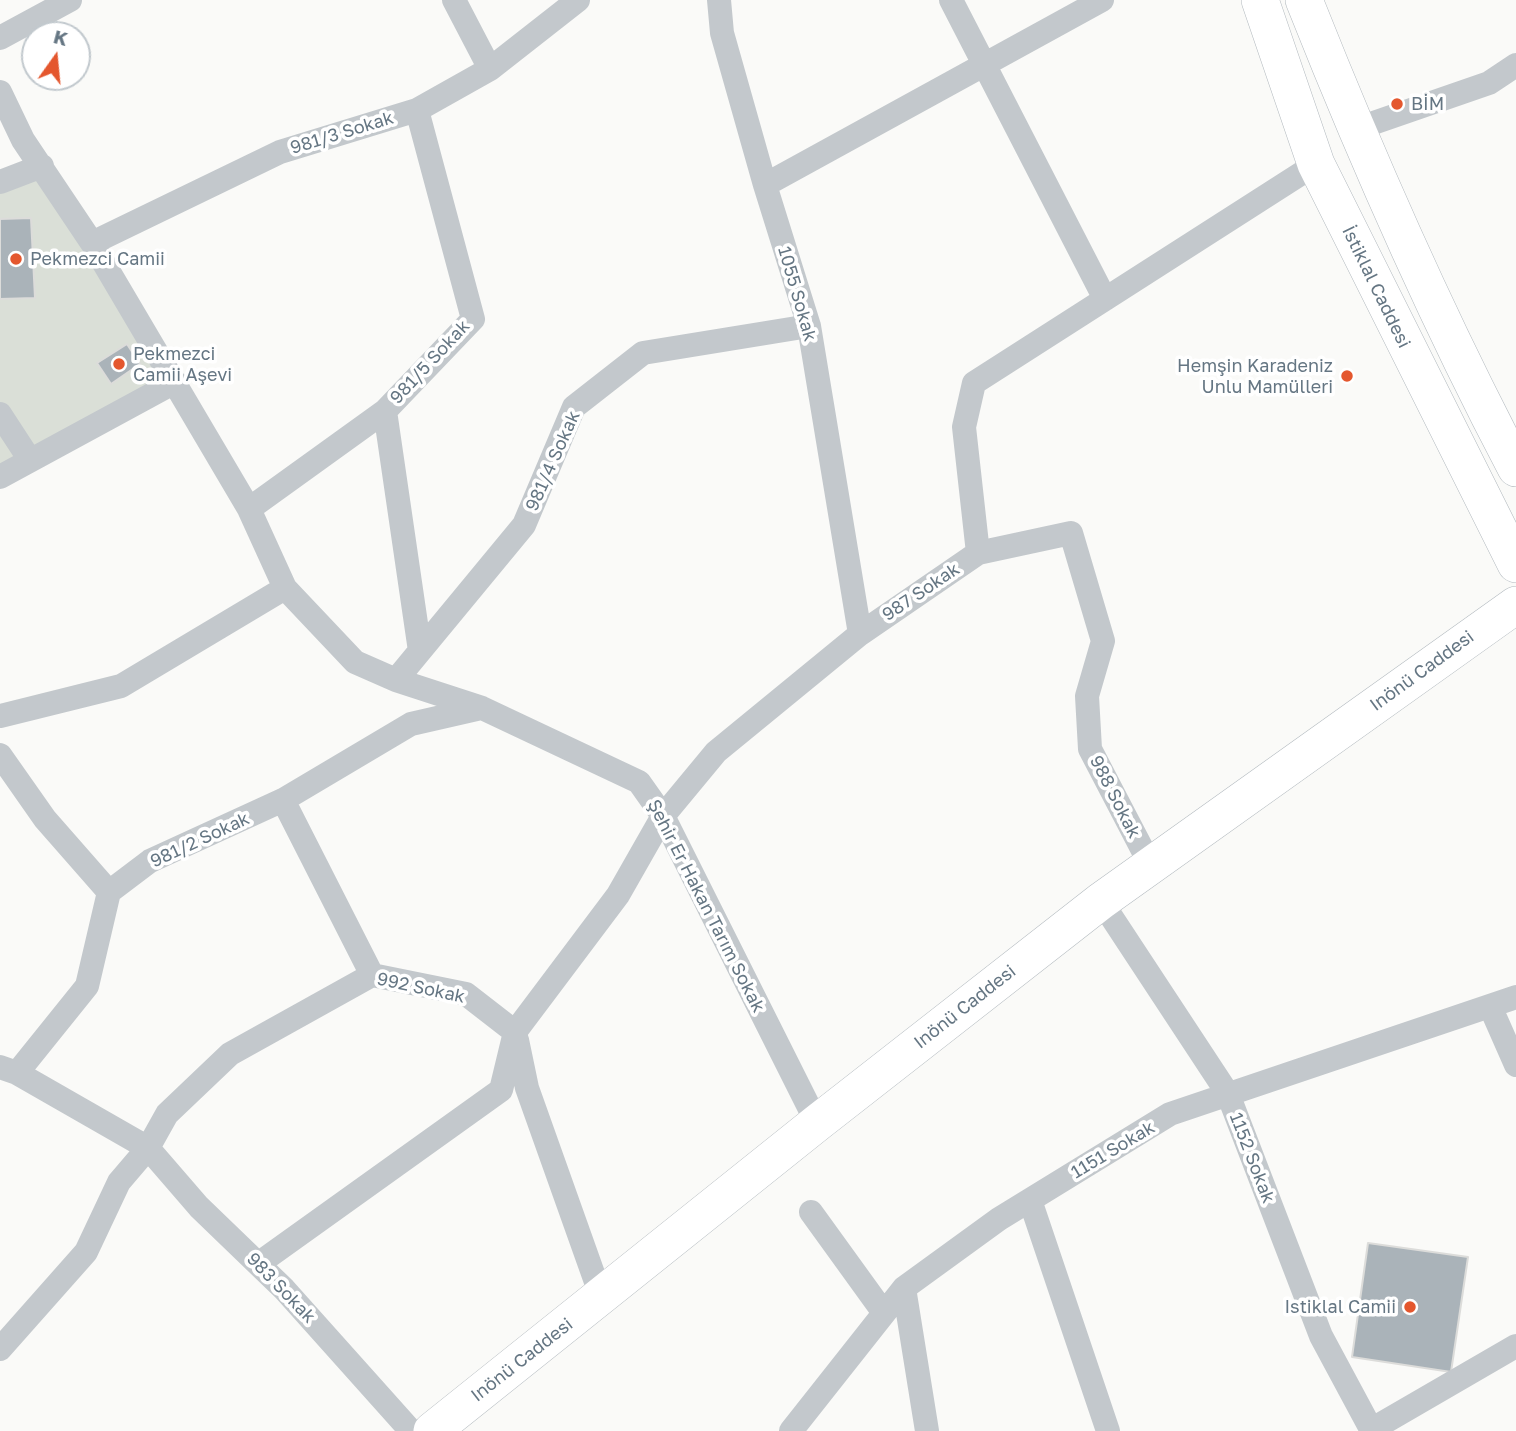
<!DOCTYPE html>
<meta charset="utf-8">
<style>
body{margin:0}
#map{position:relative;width:1516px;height:1431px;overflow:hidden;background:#fafaf8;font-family:"Golos Text",sans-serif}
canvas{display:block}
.north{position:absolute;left:21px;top:21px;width:70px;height:70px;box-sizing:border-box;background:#fff;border:2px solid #c1c8cd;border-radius:50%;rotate:15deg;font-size:19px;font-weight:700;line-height:28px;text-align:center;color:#657683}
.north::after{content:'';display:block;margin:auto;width:24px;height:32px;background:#e4572e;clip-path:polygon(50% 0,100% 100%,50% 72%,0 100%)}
</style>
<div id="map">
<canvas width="1516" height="1431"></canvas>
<div class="north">K</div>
</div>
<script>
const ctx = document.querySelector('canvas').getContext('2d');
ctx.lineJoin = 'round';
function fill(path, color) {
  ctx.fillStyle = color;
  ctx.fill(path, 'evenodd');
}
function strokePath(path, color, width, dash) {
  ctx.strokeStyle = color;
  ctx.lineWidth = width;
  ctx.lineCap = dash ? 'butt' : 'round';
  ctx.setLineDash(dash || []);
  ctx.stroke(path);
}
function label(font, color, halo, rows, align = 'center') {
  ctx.font = font + ' "Golos Text",sans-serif';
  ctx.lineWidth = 7;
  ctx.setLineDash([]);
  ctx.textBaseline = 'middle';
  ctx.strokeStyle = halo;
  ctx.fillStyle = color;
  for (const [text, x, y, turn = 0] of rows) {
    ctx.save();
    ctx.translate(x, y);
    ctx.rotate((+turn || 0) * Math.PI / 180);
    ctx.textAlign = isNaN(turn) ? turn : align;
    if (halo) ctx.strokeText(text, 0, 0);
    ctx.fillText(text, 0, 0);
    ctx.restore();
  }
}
fill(new Path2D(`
 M42,166l133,216 -175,95v-295z`), '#dadfd7');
const building = new Path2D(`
 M31,218l4,80 -35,1v-80z
 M127,344l13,20 -29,20 -14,-21z
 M1368,1243l100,14 -17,115 -99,-15z`);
fill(building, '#aab3b9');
strokePath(building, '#dcdcda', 2);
const secondary = new Path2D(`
 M1260,0l56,164 200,400
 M1304,0c63,159 132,316 212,468
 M432,1431l385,-308 284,-222 415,-296`);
strokePath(secondary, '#b3babf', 38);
strokePath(new Path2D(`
 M454,0l36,69
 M719,0l3,33 43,152 44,141 51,308
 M951,0l154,299
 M0,38l70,-38
 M0,92l23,48 69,103 157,266 36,79 70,74 41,18 86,28 157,74 24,34 154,307
 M1356,129l133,-46 27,-18
 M0,182l42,-16
 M765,185l337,-185
 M92,243l188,-91 137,-42 73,-41 88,-69
 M385,411l35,240
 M0,414l30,46
 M0,477l175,-95
 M249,509l136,-98 88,-92 -56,-209
 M978,553l93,-20 32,108 -16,55 3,53 61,117
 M396,680l128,-155 50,-118 69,-54 166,-27
 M0,716l121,-30 164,-98
 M0,755l45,64 64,73
 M283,800l89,175
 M1101,901l127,193 93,242 51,95
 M1490,1006l26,59
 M517,1040l10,48 74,208
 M0,1067l17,6 131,75 51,59 85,82 127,142
 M17,1073l70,-87 22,-94 41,-31 133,-61 128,-76 70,-16
 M1030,1200l78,231
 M811,1212l73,101
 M258,1264l243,-174 14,-58 103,-137 45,-79 53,-64 144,-118 118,-81 -14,-126 10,-44 342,-219
 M904,1288l23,143
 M0,1349l86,-97 33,-70 29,-34 19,-34 63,-60 142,-79 94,19 49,38
 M1371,1430l145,-84
 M791,1431l113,-143 95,-69 171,-105 346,-117`), '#c3c8cc', 24);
strokePath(secondary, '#fff', 37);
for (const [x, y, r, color] of [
 [1397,104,7,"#e4572e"],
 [16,259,7,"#e4572e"],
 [119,364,7,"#e4572e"],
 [1347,376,7,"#e4572e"],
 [1410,1307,7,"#e4572e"]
]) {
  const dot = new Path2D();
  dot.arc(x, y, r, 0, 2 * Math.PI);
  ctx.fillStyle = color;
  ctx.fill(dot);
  strokePath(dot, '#fff', 2.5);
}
label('18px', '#657683', '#fff', [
 ["BİM",1411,104],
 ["Pekmezci Camii",30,259],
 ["Pekmezci",133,354],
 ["Camii Aşevi",133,375],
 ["Hemşin Karadeniz",1333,366,"right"],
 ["Unlu Mamülleri",1333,387,"right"],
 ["Istiklal Camii",1396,1307,"right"]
], 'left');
label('18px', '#657683', '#fff', [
 ["981/3 Sokak",342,133,-17],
 ["İstiklal Caddesi",1376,287,64],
 ["1055 Sokak",797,294,74],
 ["981/5 Sokak",430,362,-47],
 ["981/4 Sokak",553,461,-66],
 ["987 Sokak",921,592,-34],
 ["Inönü Caddesi",1422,671,-36],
 ["988 Sokak",1115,797,63],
 ["981/2 Sokak",200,840,-25],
 ["Şehir Er Hakan Tarım Sokak",706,906,63],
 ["992 Sokak",421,988,12],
 ["Inönü Caddesi",965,1007,-38],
 ["1151 Sokak",1113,1150,-31],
 ["1152 Sokak",1252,1158,69],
 ["983 Sokak",281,1288,46],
 ["Inönü Caddesi",522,1360,-38]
]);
</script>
